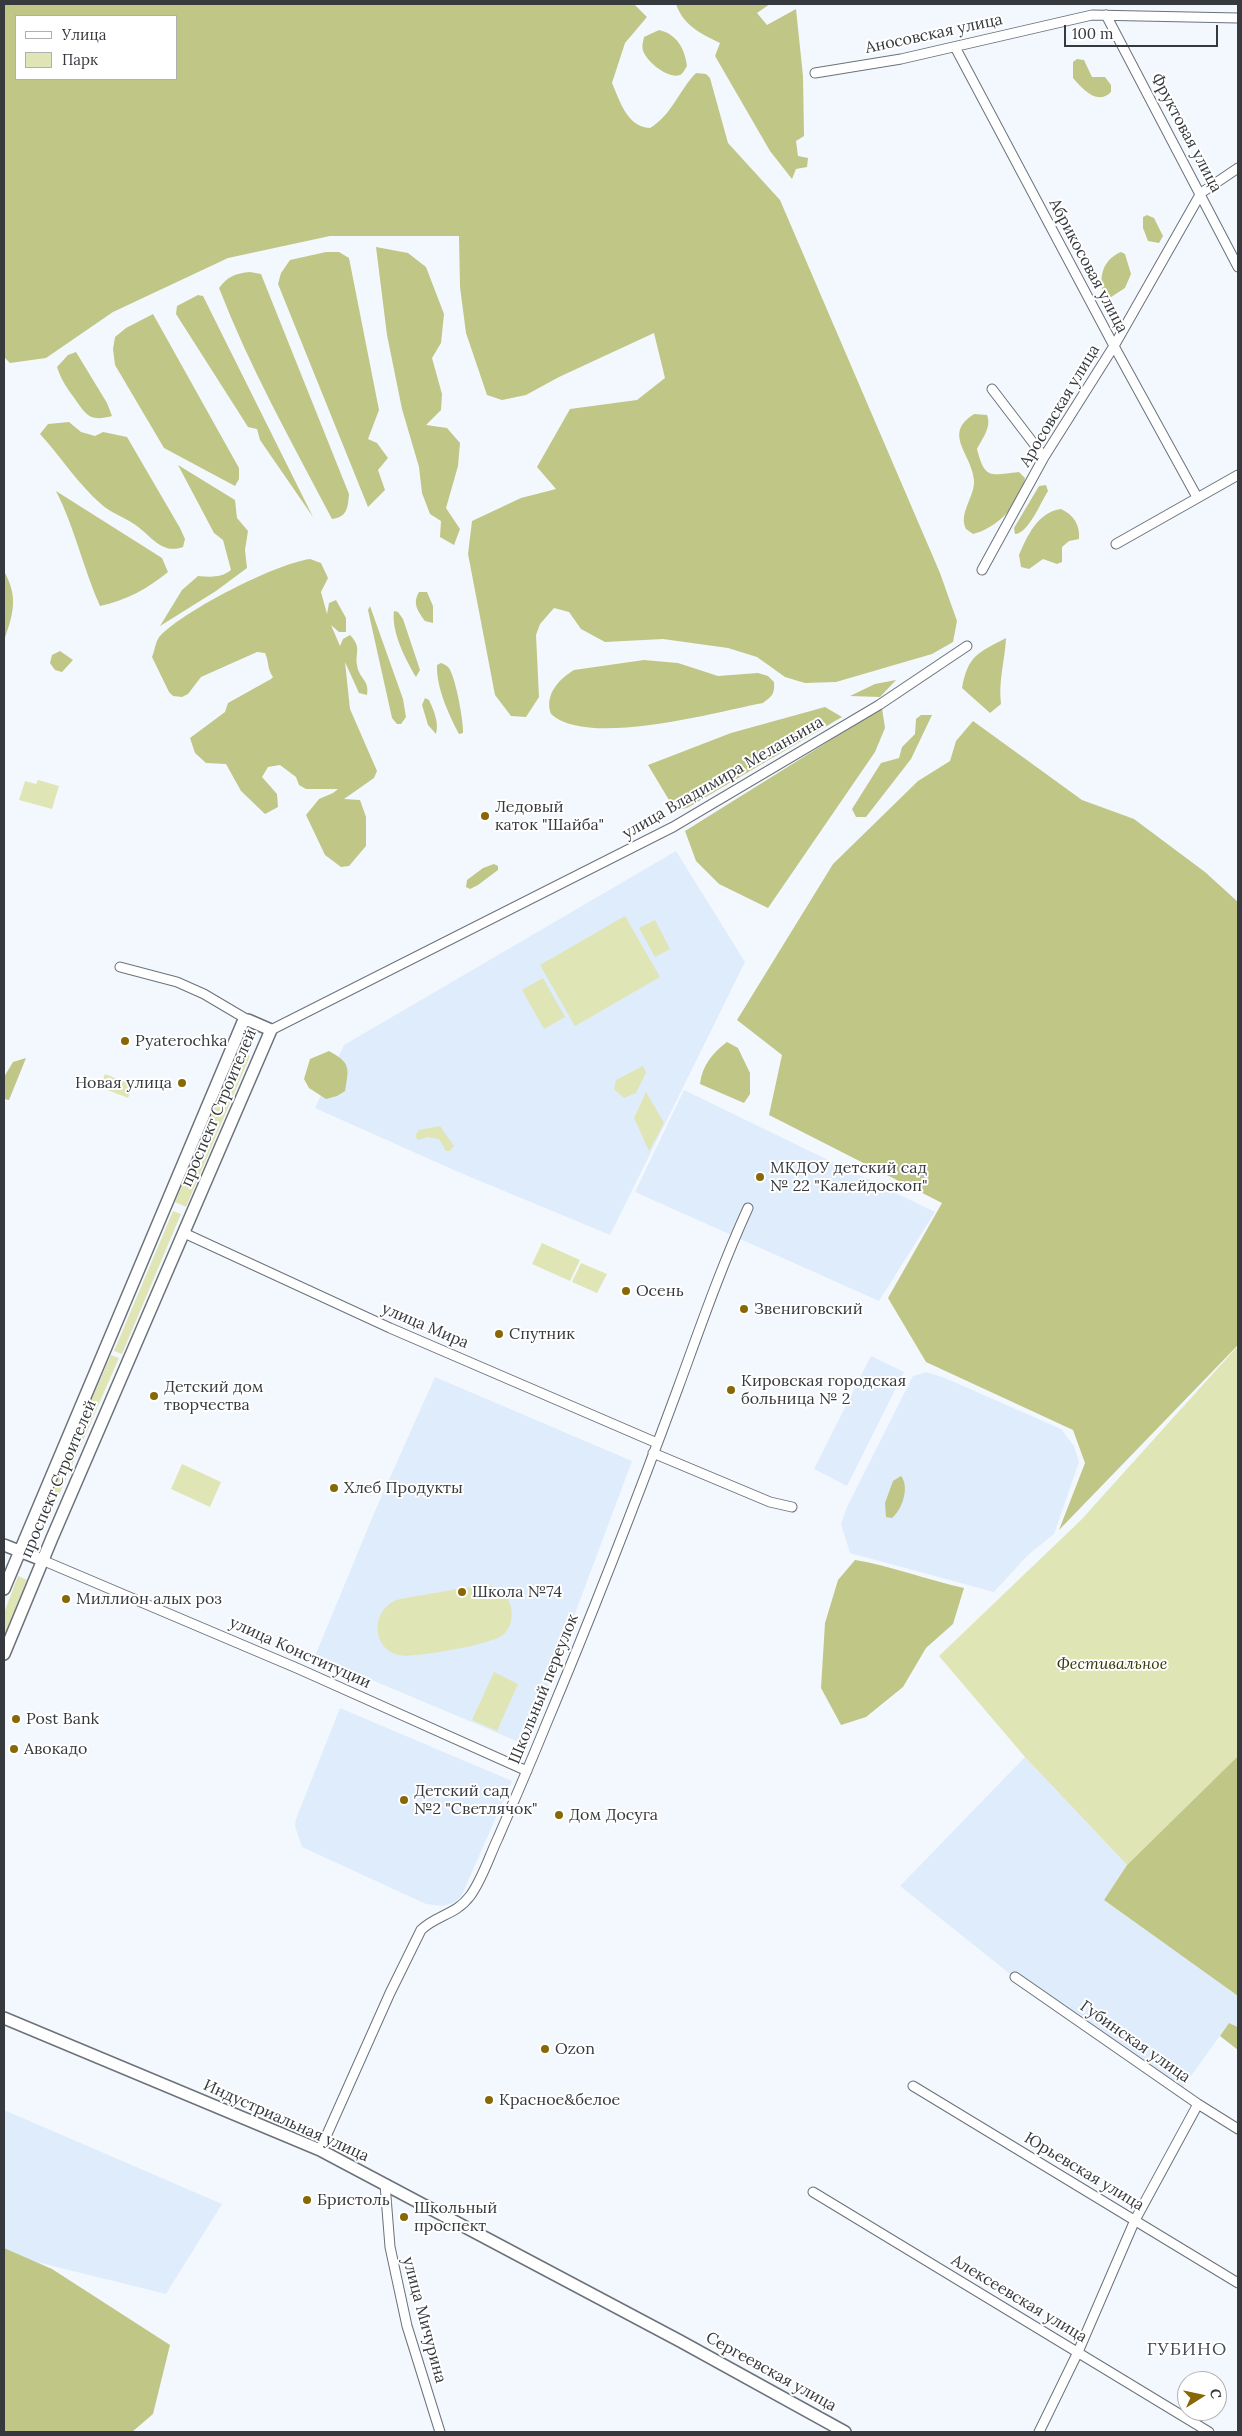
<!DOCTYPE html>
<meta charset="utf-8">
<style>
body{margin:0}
#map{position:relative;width:1242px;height:2436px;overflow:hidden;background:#f3f8fe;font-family:Lora,serif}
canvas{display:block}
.frame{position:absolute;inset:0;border:5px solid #36393d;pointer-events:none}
.legend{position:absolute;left:15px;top:15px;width:162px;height:65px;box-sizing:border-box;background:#fff;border:1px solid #afb0b1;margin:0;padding:6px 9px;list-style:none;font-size:15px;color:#36393d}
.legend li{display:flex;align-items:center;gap:10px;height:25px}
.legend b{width:25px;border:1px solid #afb0b1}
.north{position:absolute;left:1177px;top:2371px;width:50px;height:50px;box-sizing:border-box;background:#fff;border:1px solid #afb0b1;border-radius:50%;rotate:80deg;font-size:14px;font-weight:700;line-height:20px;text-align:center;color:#36393d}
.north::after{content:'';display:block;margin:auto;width:18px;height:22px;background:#876804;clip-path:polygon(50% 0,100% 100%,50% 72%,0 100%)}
.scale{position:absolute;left:1064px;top:25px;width:154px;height:22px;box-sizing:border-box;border:2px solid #36393d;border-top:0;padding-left:6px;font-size:15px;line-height:18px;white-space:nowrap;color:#36393d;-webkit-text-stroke:4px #fff;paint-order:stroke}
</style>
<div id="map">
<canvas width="1242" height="2436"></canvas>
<div class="frame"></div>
<ul class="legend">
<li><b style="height:6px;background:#fff"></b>Улица</li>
<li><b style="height:14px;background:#e0e5b5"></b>Парк</li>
</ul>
<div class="north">С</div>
<div class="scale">100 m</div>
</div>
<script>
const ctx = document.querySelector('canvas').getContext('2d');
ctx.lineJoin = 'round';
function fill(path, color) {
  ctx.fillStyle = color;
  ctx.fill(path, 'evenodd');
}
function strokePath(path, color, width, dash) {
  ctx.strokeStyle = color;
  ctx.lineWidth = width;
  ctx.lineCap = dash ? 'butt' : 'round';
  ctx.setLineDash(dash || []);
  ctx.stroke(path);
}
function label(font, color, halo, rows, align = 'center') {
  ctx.font = font + ' Lora,serif';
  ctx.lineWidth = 4;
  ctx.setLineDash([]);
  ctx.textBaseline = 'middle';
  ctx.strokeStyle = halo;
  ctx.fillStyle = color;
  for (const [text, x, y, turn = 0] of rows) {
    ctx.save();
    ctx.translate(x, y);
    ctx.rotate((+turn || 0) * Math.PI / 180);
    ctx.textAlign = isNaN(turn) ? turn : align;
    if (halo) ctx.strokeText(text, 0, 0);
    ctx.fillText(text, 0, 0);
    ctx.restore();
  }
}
fill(new Path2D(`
 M676,851l69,111 -135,273 -154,-64 -141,-63 29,-63z
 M684,1090l251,122 -56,89 -244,-109z
 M871,1356l33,16 -57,114 -33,-17z
 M926,1372l19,6 116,51 13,17 5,16 -25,72 -27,22 -33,36 -144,-39 -9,-29 6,-17 66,-131z
 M435,1377l197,84 -106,284 -211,-89 60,-145z
 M340,1708l172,73 -51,116 -8,6 -10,3 -17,-2 -124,-57 -7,-21 1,-7z
 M1025,1757l102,108 -23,35 134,96v31l-9,-4 -48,67 -126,-80 -155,-124z
 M4,2110l218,94 -56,90 -162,-40z`), '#dfecfc');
fill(new Path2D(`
 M38,780l21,6 -7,23 -33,-9 6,-19 11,3z
 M625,916l35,61 -85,49 -35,-61z
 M655,920l15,29 -15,8 -16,-29z
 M543,978l22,39 -21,12 -22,-39z
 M239,1051l11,5 -64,151 -11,-5z
 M643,1066l3,7 -10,20 -12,5 -10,-9 2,-9z
 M105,1074l28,11 -5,13 -28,-11z
 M646,1092l18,31 -15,28 -15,-33z
 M440,1126l14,20 -4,5h-4l-7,-12 -11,-2 -10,3 -3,-4 4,-6z
 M173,1211l8,3 -59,140 -8,-3z
 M542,1243l38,17 -10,21 -38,-17z
 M581,1263l26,11 -10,19 -25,-11z
 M1236,1348l2,1v407l-111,109 -102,-108 -86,-101 142,-136z
 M111,1355l8,3 -74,169 -8,-3z
 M182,1464l39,18 -11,25 -39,-18z
 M18,1576l9,4 -23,58v-25z
 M487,1584c12,4 21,11 24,23 2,10 0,21 -8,28 -10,9 -91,24 -105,20 -29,-8 -26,-49 2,-56z
 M494,1672l24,12 -21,47 -25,-11z`), '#e0e5b5');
fill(new Path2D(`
 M4,4h630l13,13 -22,26 -13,40c8,18 15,44 38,45 22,-13 29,-38 46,-55l10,1 4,4 18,65 52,57 160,373 17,48 -4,21 -21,12 -96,28 -31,1 -20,-6 -28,-20 -29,-9 -65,-9 -58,3 -24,-13 -12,-17 -15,-4 -14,16 -4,11 3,62 -13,20 -15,-1 -16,-21 -27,-141 4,-33 49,-23 35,-9 -19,-22 33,-58 67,-9 28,-22 -11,-45 -95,44 -33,18 -24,5 -15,-5 -21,-62 -6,-46 -1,-51h-129l-102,22 -115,54 -67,46 -36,5 -6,-6zM16,16h160v63h-160z
 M676,4h94l-13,9 10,12 29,-16 7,67 1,60 -8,5 2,15 10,2 -1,9 -11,2 -4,10 -22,-28 -55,-95 5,-13c-19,-9 -37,-18 -44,-39z
 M659,30c18,4 26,19 28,36 -2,3 -4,8 -7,9 -12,4 -31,-12 -36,-22 -3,-6 -1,-10 0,-16z
 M1077,59l7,1 8,17h13l6,8v7c-14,14 -28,-3 -38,-14v-16z
 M1147,215l7,3 9,18 -4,7 -11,-2 -5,-13v-11z
 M376,247l32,6 18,14 18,47 -3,29 -9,15 10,36 -1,16 -15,15 21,3 13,15 -2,23 -12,42 14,21 -6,16 -14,-8 1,-16 -11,-7 -8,-21 -3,-26 -17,-58 -15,-74z
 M326,252h13l10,6 30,152 -11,29 9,4 11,15 -10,12 7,20 -17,17 -90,-223 3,-11 9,-13z
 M1121,252l4,2 6,20 -6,14 -17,11 -5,-4c-4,-18 -1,-35 18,-43z
 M250,272l11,2 88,220c-1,14 -2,23 -17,25 -40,-76 -82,-151 -113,-231 8,-11 17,-15 31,-16z
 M198,295l5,1 110,221 -53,-77 -3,-11 -9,-2 -72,-113 1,-8z
 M153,314l86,154v11l-4,7 -71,-38 -49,-83 -2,-16 2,-12 11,-9z
 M76,352l31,51 5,13c-25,7 -27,-4 -40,-21 -7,-10 -11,-16 -15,-28l11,-12z
 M974,414l13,1c5,12 -5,24 -10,34 8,31 13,26 42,23l6,6c-2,24 -29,51 -52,56l-7,-5c-8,-16 9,-32 8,-49 -2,-26 -32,-46 0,-66z
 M69,422l12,10 14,4 8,-4 24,5 53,91 5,11 -2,8c-22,8 -32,-12 -49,-23 -10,-7 -23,-11 -33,-20 -23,-20 -40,-47 -61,-70l8,-10z
 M178,465l57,35 2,18 11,13 -3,19 2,18 -31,23 -56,35 22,-36 16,-14c13,1 23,2 33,-6l-8,-30 -9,-7z
 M1046,485l2,6c-7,11 -20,43 -33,43l-1,-6 25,-42z
 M56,491l106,67 6,14c-19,16 -43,29 -68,34 -17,-38 -25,-78 -44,-115z
 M1061,509c13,6 19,16 18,30l-10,2 -7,6v15l-5,2 -14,-5 -14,10 -8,-2 -2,-12c8,-19 19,-43 42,-46z
 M310,559l11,4 7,15 -7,14 6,22 2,-11 7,-3 10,18v14h-7l-8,-7 9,21 3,-7 7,-4c12,13 5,16 7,30 2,14 13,15 10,30l-8,-2 -14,-31 5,47 27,62 -3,7 -30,21 16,1 6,17v29l-17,20 -8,1 -16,-12 -19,-40 13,-16 14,-6 5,-4h-32l-7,-4 -3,-8 -16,-12 -12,2 -6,10 15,17 1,13 -13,7 -24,-23 -15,-27 -20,-1 -11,-10 -5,-15 35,-26 3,-9 43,-24 2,-2c-6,-8 -4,-16 -8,-24l-8,-1 -56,25 -13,17 -6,3 -9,-1 -4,-4 -17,-35c3,-7 3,-15 8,-21 25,-26 115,-72 150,-77z
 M4,571c15,27 9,43 0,70z
 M419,592h8l6,14v17l-8,-2c-7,-10 -13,-17 -6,-29z
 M370,606l33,93 3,18 -5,7h-4l-5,-6 -24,-108z
 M394,611l4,1 5,7 17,51 -4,7c-10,-17 -25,-45 -22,-66z
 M1006,638c-1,22 -8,44 -5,66l-11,9 -28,-25c6,-33 16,-35 44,-50z
 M60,651l13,9 -11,12 -7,-2 -5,-7 2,-8z
 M644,660l34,3 40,13 40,-3 10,3 6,6c1,12 -2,14 -11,21 -48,9 -175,45 -212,11 -7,-19 8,-35 23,-44z
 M441,663c3,1 5,2 7,4 7,6 16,56 15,66l-4,1c-10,-19 -23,-47 -22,-69z
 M896,680l-16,17 -30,-1 25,-12z
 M425,698l4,2c5,11 10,22 7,34l-8,-9 -6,-20z
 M825,707l17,10 -155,91 -12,2 -27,-45 83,-32z
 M882,708l3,20 -10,24 -107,156 -49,-24 -23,-23 -11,-30z
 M921,715h11l-21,44 -45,58h-10l-4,-8 29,-46 18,-5 3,-11 13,-13 1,-15z
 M973,721l109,79 52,19 71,53 33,30v443l-179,185 26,-67 -12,-33 -147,-68 -38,-64 54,-95 -173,-88 13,-60 -45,-35 96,-156 85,-83 32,-20 6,-20z
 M494,864l4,2v4l-20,15 -8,4 -4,-2 1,-7 16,-12z
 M727,1042l11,6 12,25v21l-6,9 -44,-19c2,-18 12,-31 27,-42z
 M329,1051c22,12 20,17 16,40l-8,5 -11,3 -17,-11 -5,-9 6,-20z
 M26,1058l-17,42 -5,-1v-22l9,-15z
 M901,1476c9,11 1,34 -9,42l-6,-1 -1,-14 8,-22z
 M855,1560c37,6 72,20 109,28l-11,36 -27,24 -23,39 -37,30 -25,8 -20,-37 4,-65 13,-43z
 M1238,1756v240l-134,-96 23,-35z
 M1229,2023l9,4v23l-18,-14z
 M4,2248l48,21 118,76 -17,69 -21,18h-128z`), '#c0c686');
const minor = new Path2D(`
 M1106,15l132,252
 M955,47l159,299 83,151
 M815,73l86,-14 191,-44 146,3
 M992,389l52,68
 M1116,544l122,-69
 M982,570l62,-113 70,-111 87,-153 37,-25
 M120,967l57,15 27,12 44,26
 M271,1030l402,-203 206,-122 88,-59
 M184,1233l206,95 267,115
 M653,1453l117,49 22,5
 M42,1560l257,109 228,102
 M1015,1977l183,127 40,25
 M913,2086l325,197
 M320,2150l70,-157 31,-63c15,-15 35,-15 49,-34 12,-16 19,-39 28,-58 16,-37 32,-74 47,-111 47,-112 91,-225 133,-339 22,-60 43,-121 70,-180
 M385,2184l5,63 17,79 33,106
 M813,2192l396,240
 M1039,2432l39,-80 57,-132 63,-116`);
const tertiary = new Path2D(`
 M4,1545l38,15
 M4,1589l239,-567 5,-2 23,10 -219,508 -48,116
 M4,2018l316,132 360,191 165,91`);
strokePath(minor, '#6b727a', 11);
strokePath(tertiary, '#6b727a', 14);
strokePath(minor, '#fff', 9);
strokePath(tertiary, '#fff', 11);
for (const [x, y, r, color] of [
 [485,816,5,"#876804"],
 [125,1041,5,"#876804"],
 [182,1083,5,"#876804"],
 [760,1177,5,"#876804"],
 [626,1291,5,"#876804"],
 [744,1309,5,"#876804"],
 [499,1334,5,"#876804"],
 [731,1390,5,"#876804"],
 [154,1396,5,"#876804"],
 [334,1488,5,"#876804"],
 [462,1592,5,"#876804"],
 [66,1599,5,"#876804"],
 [16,1719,5,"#876804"],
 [14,1749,5,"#876804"],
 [404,1800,5,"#876804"],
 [559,1815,5,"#876804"],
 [545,2049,5,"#876804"],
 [489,2100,5,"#876804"],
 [307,2200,5,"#876804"],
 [404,2217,5,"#876804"]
]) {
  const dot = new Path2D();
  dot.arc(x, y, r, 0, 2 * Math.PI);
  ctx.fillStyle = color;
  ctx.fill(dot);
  strokePath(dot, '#fff', 2);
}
label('16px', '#36393d', '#fff', [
 ["Аносовская улица",934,34,-12],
 ["Фруктовая улица",1186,133,62],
 ["Абрикосовая улица",1088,266,62],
 ["Аросовская улица",1060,406,-59],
 ["улица Владимира Меланьина",723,778,-30],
 ["проспект Строителей",219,1108,-67],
 ["улица Мира",425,1326,23],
 ["проспект Строителей",59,1479,-67],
 ["улица Конституции",300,1653,24],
 ["Школьный переулок",544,1689,-68],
 ["Губинская улица",1135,2042,35],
 ["Индустриальная улица",286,2121,24],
 ["Юрьевская улица",1084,2172,31],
 ["Алексеевская улица",1019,2299,31],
 ["улица Мичурина",424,2320,75],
 ["Сергеевская улица",771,2372,29]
]);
label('16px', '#36393d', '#fff', [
 ["Ледовый",495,807],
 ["каток \"Шайба\"",495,825],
 ["Pyaterochka",135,1041],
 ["Новая улица",172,1083,"right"],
 ["МКДОУ детский сад",770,1168],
 ["№ 22 \"Калейдоскоп\"",770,1186],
 ["Осень",636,1291],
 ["Звениговский",754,1309],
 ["Спутник",509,1334],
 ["Кировская городская",741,1381],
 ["больница № 2",741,1399],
 ["Детский дом",164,1387],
 ["творчества",164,1405],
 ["Хлеб Продукты",344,1488],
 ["Школа №74",472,1592],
 ["Миллион алых роз",76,1599],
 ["Post Bank",26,1719],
 ["Авокадо",24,1749],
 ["Детский сад",414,1791],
 ["№2 \"Светлячок\"",414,1809],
 ["Дом Досуга",569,1815],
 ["Ozon",555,2049],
 ["Красное&белое",499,2100],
 ["Бристоль",317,2200],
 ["Школьный",414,2208],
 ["проспект",414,2226]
], 'left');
label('italic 16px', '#353804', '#fff', [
 ["Фестивальное",1112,1664]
]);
ctx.letterSpacing = '1px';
label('18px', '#484e56', '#fff', [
 ["ГУБИНО",1187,2350]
]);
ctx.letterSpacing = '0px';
</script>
